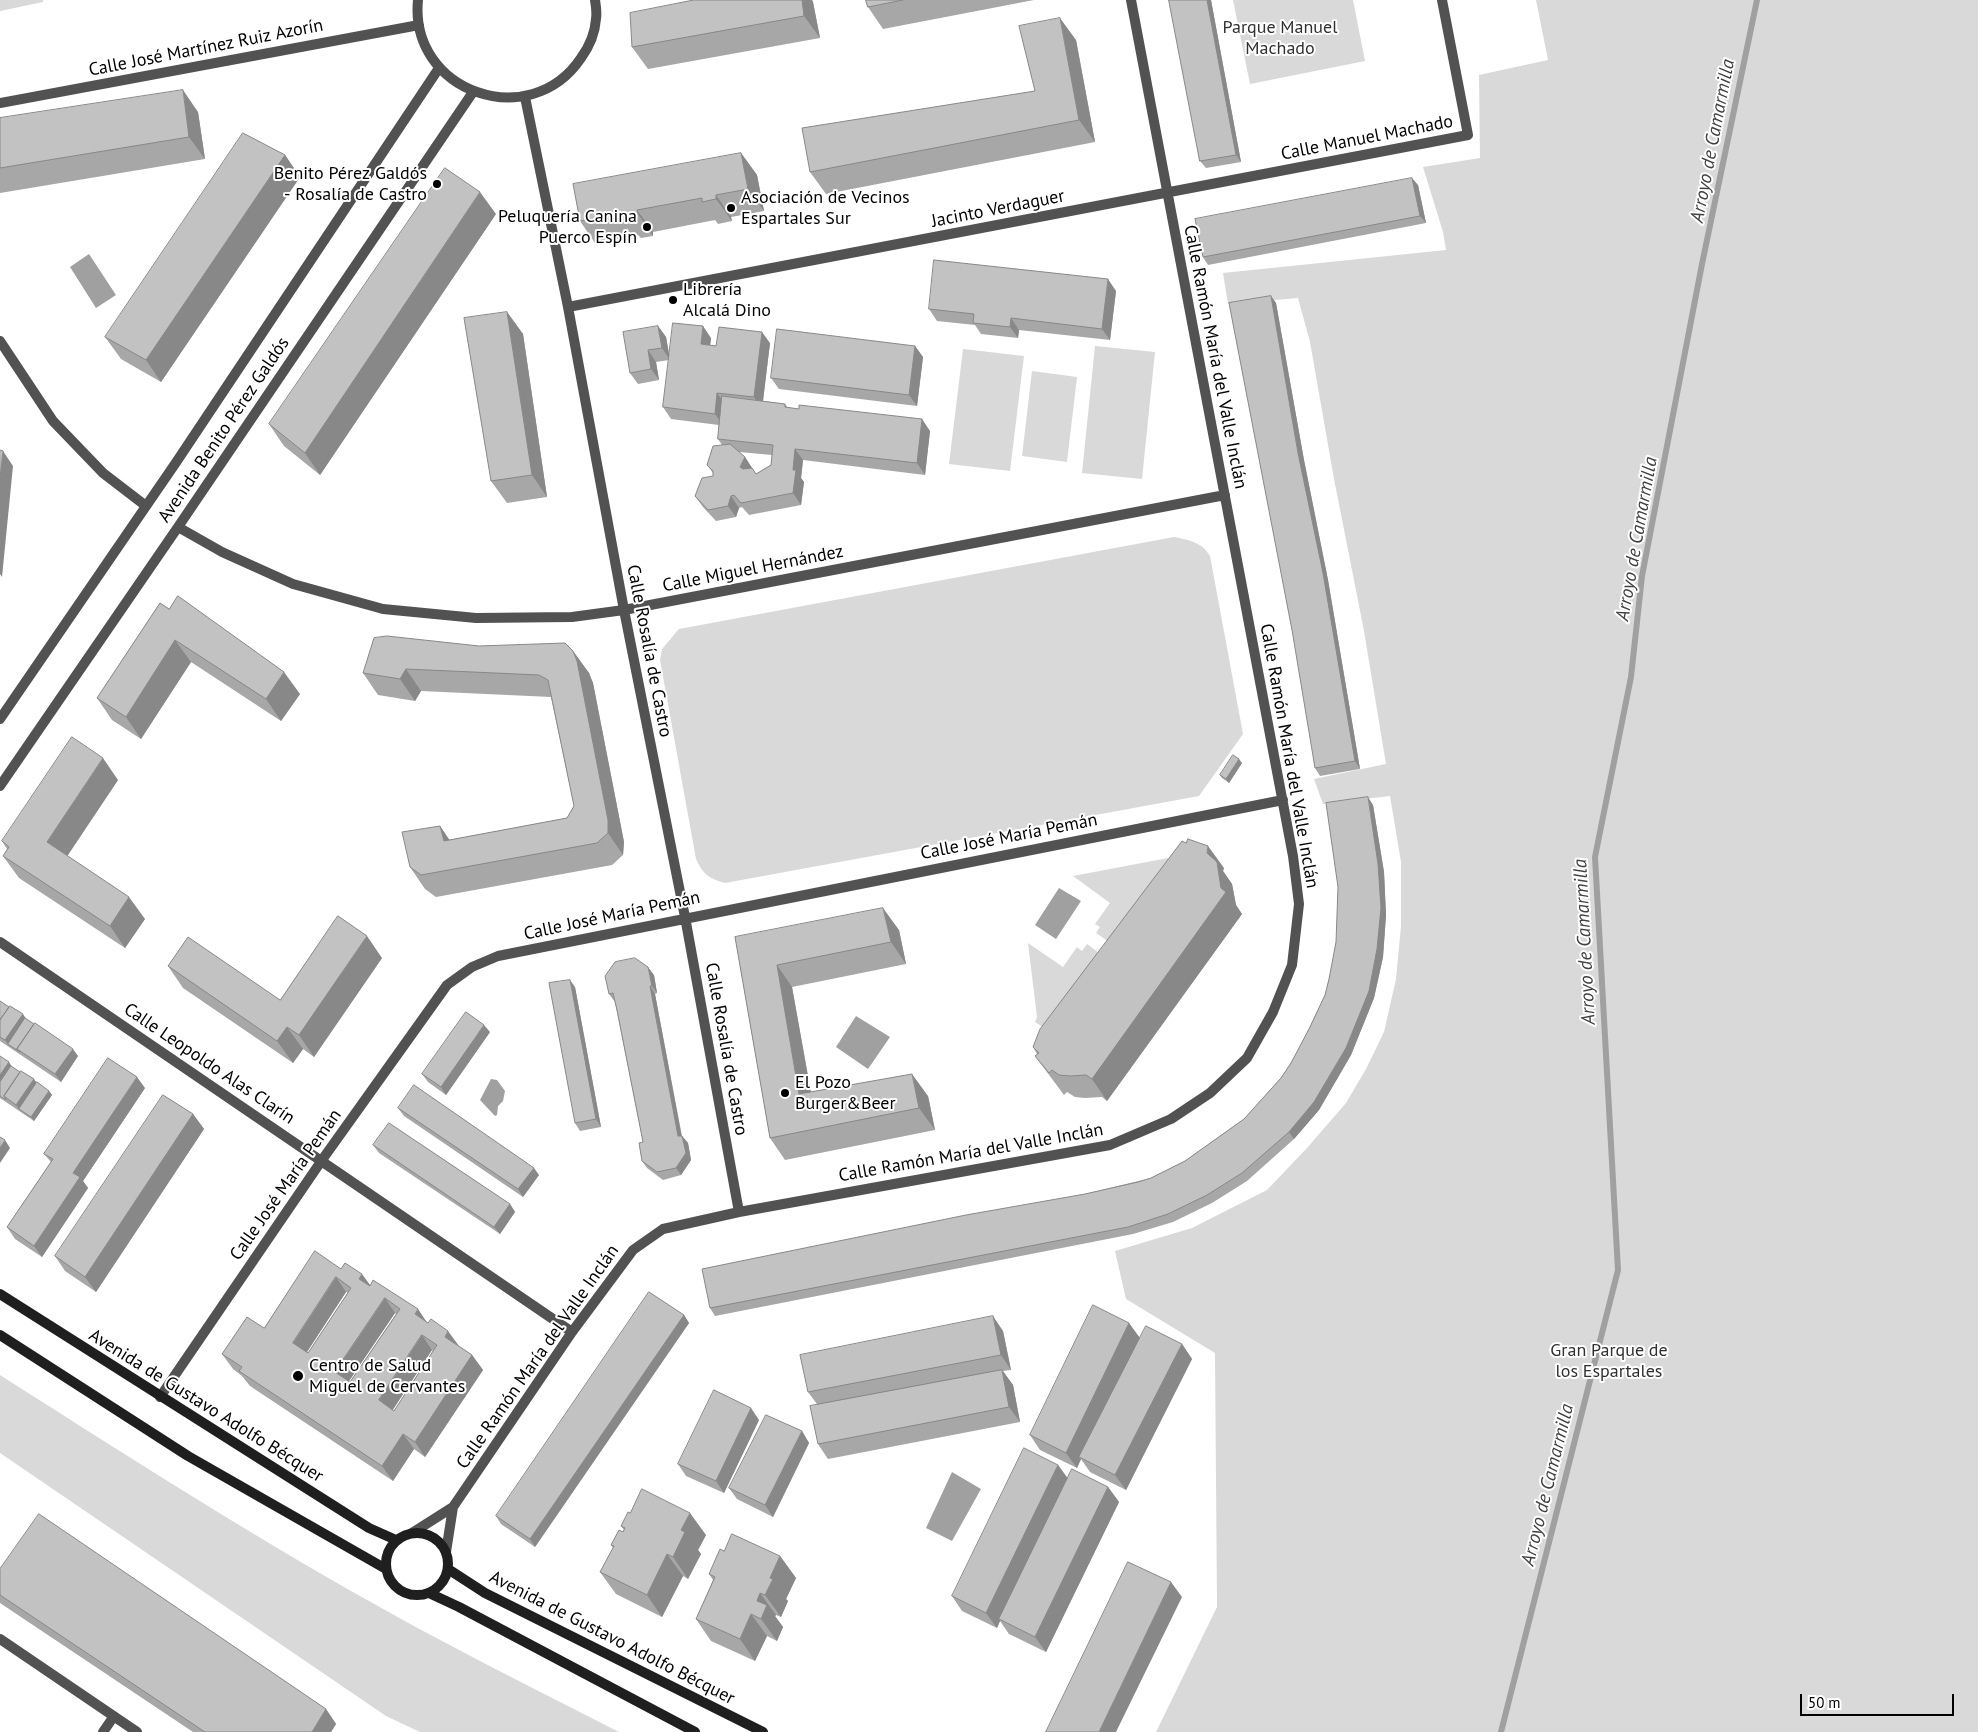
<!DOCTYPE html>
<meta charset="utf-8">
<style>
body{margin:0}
#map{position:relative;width:1978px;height:1732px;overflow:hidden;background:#fff;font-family:"PT Sans",sans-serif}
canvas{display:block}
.scale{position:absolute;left:1800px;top:1694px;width:154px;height:22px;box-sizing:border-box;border:2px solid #000;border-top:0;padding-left:6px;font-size:15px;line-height:18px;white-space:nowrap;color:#000;-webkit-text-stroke:4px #fff;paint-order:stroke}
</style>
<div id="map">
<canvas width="1978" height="1732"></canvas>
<div class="scale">50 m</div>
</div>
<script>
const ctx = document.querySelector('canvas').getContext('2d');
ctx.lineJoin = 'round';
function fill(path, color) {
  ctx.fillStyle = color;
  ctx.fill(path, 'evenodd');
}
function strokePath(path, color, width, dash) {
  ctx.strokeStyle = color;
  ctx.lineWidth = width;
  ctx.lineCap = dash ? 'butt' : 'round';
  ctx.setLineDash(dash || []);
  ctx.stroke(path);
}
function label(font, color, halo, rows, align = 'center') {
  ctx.font = font + ' "PT Sans",sans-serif';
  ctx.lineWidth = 4;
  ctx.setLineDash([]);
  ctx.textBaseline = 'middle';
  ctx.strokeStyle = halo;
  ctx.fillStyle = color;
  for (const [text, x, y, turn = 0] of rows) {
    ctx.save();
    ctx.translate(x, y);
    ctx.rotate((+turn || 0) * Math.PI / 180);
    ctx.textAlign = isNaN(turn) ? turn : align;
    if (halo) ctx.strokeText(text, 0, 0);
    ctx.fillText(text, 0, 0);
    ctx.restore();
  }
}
fill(new Path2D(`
 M0,0h43v2l-43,9z
 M1233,0h120l12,61 -115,23z
 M1536,0h442v1732h-822l61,-125 -2,-254 -89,-54 -11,-48 77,-23 75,-38 40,-42 39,-45 20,-34 18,-37 12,-53 5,-53v-64l-11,-66 -67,8 -9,-25 72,-15 -22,-133 -30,-152 -24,-137 -12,-44 -70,6 -5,-31 223,-23 -3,-18 -20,-65 57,-9 -1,-83 69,-15z
 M1095,346l60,6 -13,127 -60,-6z
 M963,349l61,7 -14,115 -61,-7z
 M1032,371l45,6 -10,85 -45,-6z
 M1174,537c15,3 28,5 36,19l33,178 -44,62 -474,87c-17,-5 -22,-9 -29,-24l-36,-199 2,-11 17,-20z
 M1168,858l-1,15 -52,73 -19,-13 4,-6 -5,-3 15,-21 -37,-27z
 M1028,943l35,24 14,-20 5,4 5,-7 19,14 -59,72 -12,-8 2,-5z
 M0,1375c146,93 291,186 444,267 58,31 117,60 175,90h-199l-34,-16 -386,-263z`), '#d9d9d9');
fill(new Path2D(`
 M89,254l27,41 -20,13 -26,-41z
 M1059,888l22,13 -25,38 -21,-14z
 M856,1016l34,21 -22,32 -32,-22z
 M491,1079l6,1 8,11 -2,10 -5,5 -1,9 -2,1 -15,-16z
 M952,1472l29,17 -29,52 -26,-13z`), '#a0a0a0');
strokePath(new Path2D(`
 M1501,1732l117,-462 -23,-413 36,-180 11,-101 60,-312 55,-264`), '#a0a0a0', 6);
strokePath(new Path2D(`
 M418,0c-9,92 112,134 163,58 8,-11 14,-25 15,-39 1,-6 0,-13 -1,-19
 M525,97l43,210 56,303 61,307 54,295
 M0,103l419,-78
 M568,307l900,-172 -26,-135
 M0,341l53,80 50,52 43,33
 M178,527l44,25 71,32 90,25 93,9 96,-1 52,-7 601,-115
 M0,719l177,-258 262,-393
 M0,786l178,-259 295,-435
 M0,942l572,390
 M160,1397l162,-237 125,-175 25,-18 26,-11 785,-156
 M412,1533l41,-26 119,-175 61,-82 30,-21 76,-17 371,-67 61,-26 39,-26 37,-35 26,-46 19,-47 7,-61 -6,-48 -162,-856
 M446,1552l7,-45
 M0,1639l137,93
 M103,1732l11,-16`), '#525252', 10);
strokePath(new Path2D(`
 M0,1294l369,234 27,12
 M0,1335l188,121 198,113
 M386 1564a31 31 0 1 1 62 0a31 31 0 1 1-62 0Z
 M448,1569l37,24 278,139
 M429,1593l30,14 236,125`), '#1f1f1f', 10);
fill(new Path2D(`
 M694,0h118l1,2 7,36 -172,31 -16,-22z
 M866,0h168l-151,29 -15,-22z
 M1169,0h42l30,162 -35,6 -6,-7z
 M1076,40l19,102 -269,52 -16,-22 225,-81z
 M198,112l7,47 -205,34v-75z
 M741,153l16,22 7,36 -33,6 1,4 -14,3 -3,-4 -62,12v4l-12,2 -3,-3 -43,8 -15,-22z
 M285,155l15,22 -139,205 -40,-23 -16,-22z
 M1418,185l8,38 -218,42 -5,-8z
 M496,214l-176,261 -36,-29 -15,-22z
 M1116,291l-6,49 -91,-10 -1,8 -37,-4 -6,-9 -38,-4 -8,-12z
 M1271,296l5,7 28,157 24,120 32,189 -40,7 -5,-8z
 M507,312l16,22 24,163 -40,6 -16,-22z
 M658,326l8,11 3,17 42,-16 -1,7 6,1 54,-3 -7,58 22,3 3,4 142,23 -5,44 -122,-15 -2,18 3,4 -3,23 -52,10 -7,-8 -3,1 -3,9 -20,4 -13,-14 -8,-11 18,-20v-3l-6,-8 15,-20 -4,-6 1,-14 -48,-6 -8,-12 6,-47 -13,2 3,18 -21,4 -8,-11zM739,452l33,3 -1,10 -15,9 -11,-17z
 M915,346l8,11 -6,49 -138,-17 -8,-11z
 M160,603l140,91 -19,27 -90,-59 -50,77 -29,-19 -15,-22z
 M479,646l94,5 16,22 4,10 31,159 -1,13 -11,10 -176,32 -11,-8 -15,-22 30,-41 9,14 118,-22 7,-12 -23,-109 -130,-6 -6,10 -37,-6 -15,-22z
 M1242,763l-13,20 -7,-5 -2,-3z
 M118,780l-51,76 78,63 -20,29 -106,-70 -16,-22 4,-7 -5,-8z
 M1373,805l11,67 2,43 -3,42 -9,41 -23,57 -32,55 -25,29 -47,42 -35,22 -39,19 -40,12 -418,82 -5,-8 375,-114 66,-16 34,-17 59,-42 37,-41 10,-15 18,-34 16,-34 4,-16z
 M1224,868l-1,3 9,13 4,21 6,9 -135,187 -5,-4 -17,1 -10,-1 -8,-5 -3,3 -29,-39 2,-2 -4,-7z
 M899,930l7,34 -114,23 19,105 117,4 7,34 -150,30 -15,-22 -35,-201z
 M382,958l-68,99 -11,-8 -10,14 -110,-75 -15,-22 112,34z
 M654,975l3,18 -2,1 27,142 6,7 3,17 -10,15 -18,5 -16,-12 -5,-7 1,-19 -28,-140 -6,-8z
 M575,987l26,140 -21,4 -5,-8z
 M0,1001l25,17 53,38 -17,26 -61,-41z
 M490,1032l-44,63 -18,-13 -6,-8z
 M0,1056l11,10 38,25 3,4 -18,26 -34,-23z
 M145,1088l-62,93 5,7 -46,69 -27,-18 -8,-12 44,-65 -7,-8z
 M398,1108l141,67 -16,22 -119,-81z
 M193,1114l11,15 -108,163 -31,-21 -10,-15z
 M373,1145l137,59 5,8 -15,22 -121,-81z
 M341,1269l29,17 56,36 33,24 13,9 11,15 -58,87 -11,-8 -21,32 -143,-95 -8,-10 -9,-7 -11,-15 42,-26zM346,1292l2,1 -40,60 -1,-1zM395,1313l1,1 -46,68 -1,-1zM432,1350l1,1 -39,60 -1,-1z
 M684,1315l5,8 -154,224 -34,-23 -5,-8z
 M1129,1323l10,15 43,6 10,15 -66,131 -36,-18 -9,-13 -4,9 -37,-18 -10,-15z
 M1003,1331l8,39 -8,1 10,14 7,37 -192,37 -10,-15 -1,-40 -9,-12z
 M759,1420l-35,73 -38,-17 -8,-12z
 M802,1431l7,12 -36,74 -36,-18 -8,-11z
 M1058,1465l9,13 41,9 11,15 -73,150 -37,-18 -9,-13 -3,7 -35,-17 -10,-15z
 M621,1526l85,9 -8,15 3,4 -13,25 -5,-3 -21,41 -46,-23 -16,-22 13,-24 -2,-3 12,-13 1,-2z
 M780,1556l16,22 -10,21 2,2 -7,16 -5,-2 -1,1 8,11 -6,14 -10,-5 -12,25 -44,-20 -15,-22 17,-39 -4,-6z
 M0,1569l326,140 10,15 -5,8h-138l-193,-129z`), '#a7a7a7');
fill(new Path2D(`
 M802,0h10l1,2 7,36 -16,-22z
 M1207,0h4l30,162 -5,-7z
 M1060,18l16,22 19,102 -16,-22z
 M183,90l15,22 7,47 -16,-22z
 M741,153l16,22 7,36 -16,-22z
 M285,155l15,22 -139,205 -15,-22z
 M1412,178l6,7 8,38 -6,-7z
 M480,192l16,22 -176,261 -15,-22z
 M716,195l15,22 1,4 -16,-22z
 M637,210l16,22v4l-15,-22z
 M1108,279l8,12 -6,49 -8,-11z
 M1271,296l5,7 28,157 24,120 32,189 -5,-8 -57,-308z
 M507,312l16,22 24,163 -15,-22z
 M1011,318l8,12 -1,8 -8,-11z
 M658,326l8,11 4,23 -8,-12z
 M703,326l8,12 -2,17 -8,-11z
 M762,332l8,11 -8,66 -8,-12z
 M915,346l8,11 -6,49 -8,-11z
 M648,350l8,12 3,18 -8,-11z
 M717,393l8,11 -2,21 -8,-11z
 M922,419l8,12 -5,44 -8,-12z
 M795,449l8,11 -2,18 3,4 -3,23 -8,-12v-23z
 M3,451l10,15 -11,111 -2,-3v-96z
 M745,457l7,11 -4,10 -8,-11z
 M731,496l8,12 -3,9 -8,-11z
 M175,640l16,22 -50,77 -15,-22z
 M573,651l16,22 4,10 31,159 -1,13 -15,-22z
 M406,669l15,22 -6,10 -15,-22z
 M284,672l16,22 -19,27 -15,-22z
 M103,758l15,22 -56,84 -15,-22z
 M1239,759l3,4 -13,20 -3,-4z
 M1368,797l5,8 11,67 2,43 -3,42 -9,41 -23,57 -32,55 -25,29 -5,-7 89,-268z
 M440,826l15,22 -11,-7z
 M1208,846l16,22 -1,3 9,13 4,21 6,9 -135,187 -15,-22 129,-191 -14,-35z
 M129,897l16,22 -20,29 -15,-22z
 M883,908l16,22 7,34 -15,-22z
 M367,936l15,22 -68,99 -15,-22z
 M777,965l15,22 23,129 -16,-22z
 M648,967l6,8 3,18 -5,-7z
 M570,980l5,7 26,140 -5,-8z
 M650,986l5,8 28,150 -5,-8z
 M23,1014l5,8 -20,22 -3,-4z
 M484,1025l6,7 -44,63 -5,-8z
 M287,1027l16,22 -10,14 -16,-22z
 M73,1049l5,7 -17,26 -6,-8z
 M9,1062l5,8 -14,20v-15z
 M912,1074l16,22 7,34 -16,-22z
 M137,1077l8,11 -62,93 5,7 -46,69 -8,-11 39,-73z
 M34,1079l5,7 -20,23 -3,-4z
 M49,1091l3,4 -18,26 -3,-4z
 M193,1114l11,15 -108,163 -11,-15z
 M682,1136l6,7 3,17 -10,15 -5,-7z
 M5,1140l5,8 -10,15v-15z
 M534,1168l5,7 -16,22 -5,-8z
 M510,1204l5,8 -15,22 -6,-7z
 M362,1274l11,15 -14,-10z
 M336,1277l10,15 -43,66 -10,-15z
 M385,1298l10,15 -50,74 -10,-15z
 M418,1309l10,15 -13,-10z
 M684,1315l5,8 -154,224 -5,-8z
 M993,1316l10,15 8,39 -10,-15z
 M1129,1323l11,15 -61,119 2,2 -4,9 -11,-15z
 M448,1331l11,15 -14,-9z
 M422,1335l10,15 -43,65 -10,-15z
 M1182,1344l10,15 -66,131 -11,-15z
 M472,1355l11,15 -58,87 -10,-15z
 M1002,1370l11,15 7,37 -11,-15z
 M751,1408l8,12 -35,73 -8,-12z
 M802,1431l7,12 -36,74 -8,-12z
 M403,1434l11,15 -21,32 -11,-15z
 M1058,1465l11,15 -70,139 1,2 -3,7 -11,-15z
 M1108,1487l11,15 -73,150 -11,-15z
 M690,1513l16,22 -8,15 3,4 -13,25 -15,-22 8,-27z
 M667,1554l16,22 -21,41 -15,-22z
 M780,1556l16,22 -10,21 2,2 -7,16 -16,-22 5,-17z
 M1171,1582l11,15 -66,135h-17z
 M760,1593l16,22 -1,1 8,11 -6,14 -16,-22 -4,-18z
 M751,1614l16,22 -12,25 -15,-22z
 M326,1709l10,15 -5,8h-19z`), '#888');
const building = new Path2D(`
 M694,0h108l2,16 -172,31 -2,-34z
 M866,0h37l-35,7z
 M1169,0h38l29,155 -36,6z
 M1060,18l19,102 -269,52 -8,-44 233,-37 -16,-65z
 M183,90l6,47 -189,31v-50z
 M243,133l42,22 -139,205 -41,-23z
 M741,153l7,36 -32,6v4l-14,3v-4l-65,12 1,4 -13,2 -1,-3 -44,8 -7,-37z
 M445,168l35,24 -175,261 -36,-29z
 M1412,178l8,38 -217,41 -8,-38z
 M934,260l174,19 -6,50 -91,-11 -1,9 -37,-4 1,-9 -45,-5z
 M1271,296l27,157 25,120 32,188 -40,7 -23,-138 -63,-327z
 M507,312l25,163 -41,6 -27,-163z
 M673,323l30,3 -2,18 15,2 3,-19 43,5 -8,65 -37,-4 -2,21 -52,-7z
 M658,326l4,22 -14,2 3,19 -21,4 -7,-41z
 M777,329l138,17 -6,49 -138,-17z
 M722,396l63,8v3l14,2v-4l123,14 -5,44 -122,-14 -2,21h3l-3,23 -52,10 -7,-8 -3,1 -3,10 -20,4 -13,-14 7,-18 11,-2v-5l-6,-6 6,-19 17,-2 15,13 -5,10 3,2 9,-1 4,6 15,-9 2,-20 -55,-6z
 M0,450l3,1 -3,27z
 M178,596l106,76 -18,27 -91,-59 -49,77 -29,-19 63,-95 9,6z
 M387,636l92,10 86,-3 8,8 4,10 31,159v13l-11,10 -176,32 -11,-8 -8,-35 38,-6 4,15 123,-23 7,-12 -26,-126 -9,-5 -133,-6 -6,10 -37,-6 11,-35z
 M72,737l31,21 -56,84 82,55 -19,29 -107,-70 6,-9 -7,-6z
 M1233,755l6,4 -13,20 -6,-4z
 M1368,797l10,67 3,44 -4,41 -8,42 -23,57 -32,54 -25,30 -47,41 -35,22 -39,19 -40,13 -418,81 -8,-39 264,-54 119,-21 53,-12 13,-4 34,-17 59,-42 37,-41 10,-15 18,-34 16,-34 4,-16 7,-37 2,-55 -12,-84z
 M1188,839l20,7 -1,7 10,9 4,26 5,4 -134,187 -6,-4 -16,1 -11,-1 -7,-5 -3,3 -14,-17 4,-3 -6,-6 7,-18 142,-188 4,2z
 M883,908l8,34 -114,23 22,129 113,-20 7,34 -149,30 -35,-201z
 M338,916l29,20 -68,99 -12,-8 -10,14 -109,-75 20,-29 92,63z
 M635,958l13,9 4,19h-2l28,150h4l4,17 -10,15 -19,4 -15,-11 -3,-18 4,-1 -26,-132 -4,-17 -4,1 -4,-18 10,-14z
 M570,980l26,139 -21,4 -26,-140z
 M0,1001l9,6 -9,13z
 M10,1006l13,8 -18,26 -5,-3v-17z
 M466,1012l18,13 -43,62 -19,-13z
 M25,1018l9,6 -17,25 3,3 -12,-8z
 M35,1023l38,26 -18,25 -38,-25z
 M0,1056l9,6 -9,13z
 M108,1058l29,19 -64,96 7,4 -46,69 -27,-19 46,-68 -9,-5z
 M11,1066l9,6 -16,24 2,4 -6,-4v-14z
 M21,1071l13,8 -18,26 -12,-9z
 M37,1082l12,9 -18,26 -12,-8z
 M414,1085l120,83 -16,21 -120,-81z
 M163,1095l30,19 -108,163 -30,-21z
 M389,1123l121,81 -16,23 -121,-82z
 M0,1137l5,3 -5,8z
 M315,1251l26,18 4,-6 17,11 -3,5 11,7 3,-6 45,29 -3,5 13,9 3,-4 17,12 -3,6 27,18 -57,87 -12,-8 -21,32 -143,-95 3,-4 -20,-13 25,-37 17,11zM336,1277l15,11 -43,65 -15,-10zM385,1298l15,11 -50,73 -15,-10zM422,1335l15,10 -43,66 -15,-11z
 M649,1292l35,23 -154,224 -34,-23z
 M1093,1305l36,18 -63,130 -36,-18z
 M993,1316l8,39 -193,37 -8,-37z
 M1146,1326l36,18 -67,131 -36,-18z
 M1002,1370l7,37 -191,37 -8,-38z
 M714,1390l37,18 -35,73 -38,-17z
 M766,1415l36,16 -37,74 -36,-17z
 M1024,1448l34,17 -72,148 -34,-17z
 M1072,1469l36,18 -73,150 -36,-18z
 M642,1489l48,24 -9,17 4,2 -12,25 -6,-3 -20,41 -47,-23 14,-26 -3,-1 8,-15 4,2 2,-4 -4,-2 7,-14 2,1z
 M39,1514l287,195 -14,23h-107l-205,-137v-26z
 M732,1534l48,22 -10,22 3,1 -8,16 -5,-2 -3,8 10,4 -6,14 -10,-5 -11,25 -44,-20 19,-42 -6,-3 11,-25 4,2z
 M1128,1562l43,20 -72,150h-53z`);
fill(building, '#c2c2c2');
strokePath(building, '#888', 1);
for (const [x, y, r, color] of [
 [437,184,5,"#000"],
 [731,208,5,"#000"],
 [647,227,5,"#000"],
 [673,300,5,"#000"],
 [785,1093,5,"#000"],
 [298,1376,6,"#000"]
]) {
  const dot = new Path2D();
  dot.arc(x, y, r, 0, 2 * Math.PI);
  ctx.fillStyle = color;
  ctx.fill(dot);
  strokePath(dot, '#fff', 2);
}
label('18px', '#303030', '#fff', [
 ["Parque Manuel",1280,28],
 ["Machado",1280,49],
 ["Gran Parque de",1609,1351],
 ["los Espartales",1609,1372]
]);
label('18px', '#000', '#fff', [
 ["Calle José Martínez Ruiz Azorín",206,48,-11],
 ["Calle Manuel Machado",1367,138,-11],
 ["Jacinto Verdaguer",998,209,-11],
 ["Calle Ramón María del Valle Inclán",1215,357,79],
 ["Avenida Benito Pérez Galdós",224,430,-56],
 ["Calle Miguel Hernández",753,569,-11],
 ["Calle Rosalía de Castro",649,651,79],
 ["Calle Ramón María del Valle Inclán",1289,756,80],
 ["Calle José María Pemán",1009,837,-11],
 ["Calle José María Pemán",612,916,-12],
 ["Calle Rosalía de Castro",726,1049,80],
 ["Calle Leopoldo Alas Clarín",209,1064,34],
 ["Calle Ramón María del Valle Inclán",971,1153,-10],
 ["Calle José María Pemán",286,1185,-55],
 ["Calle Ramón María del Valle Inclán",538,1357,-55],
 ["Avenida de Gustavo Adolfo Bécquer",206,1406,32],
 ["Avenida de Gustavo Adolfo Bécquer",612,1638,27]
]);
label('18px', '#000', '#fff', [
 ["Benito Pérez Galdós",427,174,"right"],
 ["- Rosalía de Castro",427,195,"right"],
 ["Asociación de Vecinos",741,198],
 ["Espartales Sur",741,219],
 ["Peluquería Canina",637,217,"right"],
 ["Puerco Espín",637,238,"right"],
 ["Librería",683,290],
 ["Alcalá Dino",683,311],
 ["El Pozo",795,1083],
 ["Burger&Beer",795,1104],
 ["Centro de Salud",309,1366],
 ["Miguel de Cervantes",309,1387]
], 'left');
label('italic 19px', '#414141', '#fff', [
 ["Arroyo de Camarmilla",1713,141,-79],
 ["Arroyo de Camarmilla",1637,539,-80],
 ["Arroyo de Camarmilla",1585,942,-93],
 ["Arroyo de Camarmilla",1548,1485,-76]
]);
</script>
